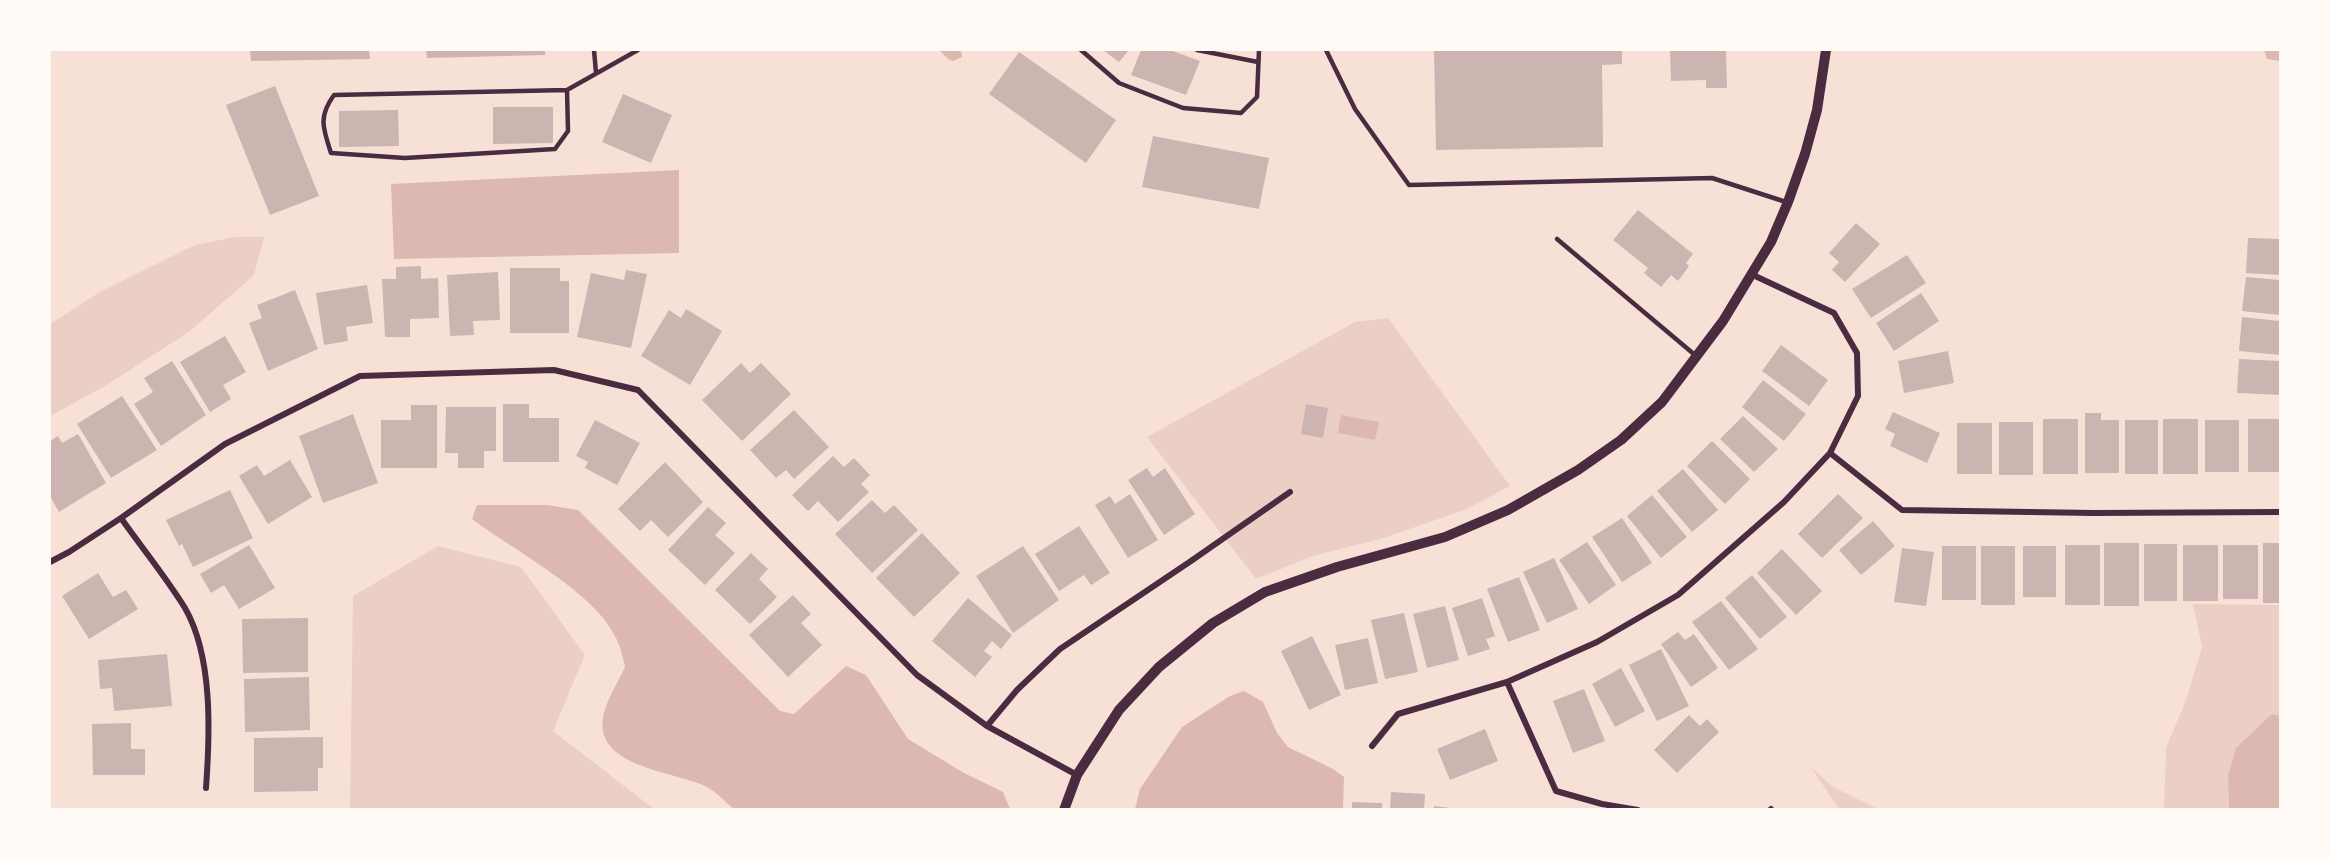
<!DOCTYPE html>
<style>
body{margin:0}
#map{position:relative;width:2330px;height:859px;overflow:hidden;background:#f7e1d7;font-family:"Nunito Sans",sans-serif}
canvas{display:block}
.frame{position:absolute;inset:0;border:51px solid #fffaf5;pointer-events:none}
</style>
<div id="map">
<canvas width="2330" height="859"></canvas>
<div class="frame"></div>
</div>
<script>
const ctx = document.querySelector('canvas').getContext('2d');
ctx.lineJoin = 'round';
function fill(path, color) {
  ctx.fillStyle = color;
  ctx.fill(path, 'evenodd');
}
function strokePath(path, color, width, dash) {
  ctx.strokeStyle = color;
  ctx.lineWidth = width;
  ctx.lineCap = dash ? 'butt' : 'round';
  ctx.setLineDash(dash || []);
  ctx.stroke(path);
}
fill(new Path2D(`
 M234,237h30l-10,38 -65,57 -84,54 -55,30v-92l50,-32 95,-47z
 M1388,318l122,168 -43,23 -83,29 -71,18 -57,23 -109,-142 208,-115z
 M438,546l83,21 64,88 -32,76 101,78h-304l3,-213z
 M2193,604l87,1v111l-8,-2 -44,62 1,33 -65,1 2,-62 20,-48 16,-53z
 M1811,767l22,20 45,22h-39z`), '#ebcfc5');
fill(new Path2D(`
 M937,50h24l1,7 -9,4c-8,-2 -9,-9 -16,-11z
 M2264,50h16v11l-13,-2z
 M679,170v83l-285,6 -3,-75z
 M1341,415l38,7 -4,18 -37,-7z
 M477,505h70l31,5 202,201 14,3 52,-48 20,9 42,64 56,34 39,19 7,17h-276c-9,-7 -18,-18 -29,-23 -32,-15 -115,-19 -101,-73 4,-15 14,-31 21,-46 -2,-9 -4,-18 -8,-27 -20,-47 -104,-90 -145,-121z
 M1244,691l19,11 14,31 11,14 45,22 11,8 -1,32h-208l5,-20 42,-62 48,-31z
 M2272,714l8,2v93h-51l-1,-33 8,-28z`), '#dcb8b0');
fill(new Path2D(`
 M250,50h119l1,9 -119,2z
 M426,50h119v5l-118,3z
 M1103,50h26l-10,12z
 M1141,50h29l30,11 -14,34 -55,-20z
 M1434,50h188v14l-20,1 1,82 -167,3z
 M1670,50h56l1,38h-21v-8l-35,1z
 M1019,52l97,68 -30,43 -97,-69z
 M275,86l44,110 -49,19 -44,-110z
 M623,94l49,21 -21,48 -49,-21z
 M493,107h60v36l-60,1z
 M398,110l1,36 -60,1v-36z
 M1153,136l116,22 -10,51 -117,-22z
 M1638,210l55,44 -7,9 3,3 -11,15 -7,-6 -10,12 -17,-14 4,-5 -35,-28z
 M1856,223l24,21 -35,38 -13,-12 7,-8 -10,-9z
 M2248,238l32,1v36l-34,-2z
 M1907,255l19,28 -55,35 -19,-29z
 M421,266v13l17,-1 1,40 -29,1v18h-25l-3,-58h14v-12z
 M510,268h50v13h9v52h-59z
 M626,270l21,4 -16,74 -54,-11 14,-64 33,7z
 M498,272l2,48 -27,1 1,14 -24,1 -3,-61z
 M2246,277l34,3v35l-38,-4z
 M367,285l6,38 -27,4 2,14 -24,4 -8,-52z
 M295,290l23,59 -50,22 -19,-48 13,-5 -5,-13z
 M1921,293l18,28 -45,30 -18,-28z
 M686,309l36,22 -32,54 -49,-29 28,-46 12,8z
 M2242,317l38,4v34l-41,-4z
 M225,336l21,36 -23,13 8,14 -21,13 -30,-50z
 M1781,345l47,35 -19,26 -47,-35z
 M1948,351l6,32 -50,10 -6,-32z
 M2239,359l41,2v34l-43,-2z
 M172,361l34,54 -45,31 -27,-42 19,-12 -9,-14z
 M741,363l9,10 11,-10 30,31 -49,47 -40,-41z
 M1763,380l43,34 -22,27 -42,-34z
 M122,396l35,54 -46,28 -34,-54z
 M503,404h26v14h30v44h-56z
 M1306,404l22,4 -5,30 -22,-4z
 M411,405h26v63h-56v-48h30z
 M446,407h50v44h-12v17h-26v-15h-13z
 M794,410l35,37 -35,32 -8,-9 -10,8 -26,-28z
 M1893,412l47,21 -13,30 -37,-17 5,-12 -10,-5z
 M2085,413h16v7h18v53h-34z
 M353,414l25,69 -55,20 -24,-67z
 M1743,416l35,33 -24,23 -34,-33z
 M2043,419h35v55h-35z
 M2163,419h35v55h-35z
 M2248,419h32v53h-32z
 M595,420l45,23 -23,42 -32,-17 3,-6 -12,-6z
 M2125,420h33v54h-33z
 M2205,420h34v52h-34z
 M1999,422h34v53h-34z
 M1957,423h35v51h-35z
 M78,434l28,49 -47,29 -9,-16v-55l8,-5 4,7z
 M1712,441l38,38 -25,25 -38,-38z
 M833,456l11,11 10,-9 16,17 -9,9 8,8 -31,30 -20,-21 -10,10 -16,-16z
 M290,460l22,37 -44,27 -29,-48 18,-11 7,11z
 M665,462l38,40 -35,35 -17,-17 -11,11 -22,-22z
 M1147,468l6,9 12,-9 30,46 -31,21 -36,-55z
 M1683,469l35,41 -26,22 -35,-41z
 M230,490l23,48 -60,29 -11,-23 -3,2 -13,-26z
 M1130,494l28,46 -30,18 -33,-53 15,-9 5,8z
 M1838,494l25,24 -41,40 -24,-24z
 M1652,495l35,42 -26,21 -34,-42z
 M872,500l13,13 9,-8 24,25 -46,43 -37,-39z
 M708,507l18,16 -11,12 20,18 -30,32 -37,-35z
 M1622,518l30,45 -30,19 -30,-45z
 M1873,521l22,25 -34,29 -22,-25z
 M1079,526l31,47 -19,12 -7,-10 -25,16 -24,-37z
 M922,533l38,40 -46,44 -38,-39z
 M1587,542l29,43 -27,19 -30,-44z
 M2104,543h35v63h-35z
 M2263,543h17v60h-17z
 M2144,544h33v57h-33z
 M249,545l26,43 -36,21 -15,-24 -13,8 -11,-19z
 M2065,545h35v60h-35z
 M2183,545h35v56h-35z
 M2223,545h35v54h-35z
 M1023,546l36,54 -46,33 -37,-57z
 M1942,546h34v54h-34z
 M1981,546h34v59h-34z
 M2023,546h33v51h-33z
 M1902,548l32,4 -8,54 -32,-4z
 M1782,549l40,42 -26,24 -39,-42z
 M751,553l17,16 -9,10 18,18 -27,27 -35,-34z
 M1554,558l24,51 -31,14 -24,-51z
 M98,573l15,24 13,-7 12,19 -49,30 -27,-43z
 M1752,575l35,42 -27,22 -35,-41z
 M1519,577l21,53 -32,12 -21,-53z
 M793,595l18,19 -10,9 21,22 -34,32 -39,-42z
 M968,598l44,37 -11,14 -9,-8 -8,10 8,6 -17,20 -43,-36z
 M1482,598l13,38 -9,3 4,10 -22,7 -16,-48z
 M1721,601l37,48 -29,21 -37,-48z
 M1445,606l14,54 -32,8 -14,-54z
 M1404,613l14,59 -33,7 -14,-59z
 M308,618v54l-65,1 -1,-54z
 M1678,632l7,8 9,-6 24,34 -27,19 -30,-43z
 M1312,636l29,59 -32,15 -28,-59z
 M1368,638l10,45 -33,7 -10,-45z
 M1661,649l28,57 -32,15 -28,-56z
 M167,654l5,52 -58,5 -2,-23 -12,1 -2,-29z
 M1621,668l24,43 -30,16 -23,-43z
 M309,677l1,53 -65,2 -1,-53z
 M1584,689l21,52 -32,12 -20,-52z
 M1689,715l11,11 7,-7 12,13 -42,41 -23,-23z
 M131,723v26h14v26h-52l-1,-51z
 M1485,729l13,32 -48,19 -13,-31z
 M323,737v31h-5v23l-64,1v-54z
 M1391,792l34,2 -1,16h-34z
 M1352,802l30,1v7h-30z
 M1434,806l17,2v2h-17z`), '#ccb4b1');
strokePath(new Path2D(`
 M594,50l2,23
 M1081,50l38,33 64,25 58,5 16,-16 2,-47
 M1197,50l61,12
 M1326,50l29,59 54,76 303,-7 74,24
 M567,90l1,41 -13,18 -150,9 -74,-5c-8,-25 -13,-36 3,-58l233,-5 71,-40
 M1557,239l138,116`), '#4a2c40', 4.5);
strokePath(new Path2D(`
 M1830,453l72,57 192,3 186,-1
 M121,518c21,30 45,59 64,90 28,49 25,125 21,180
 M50,562l19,-10 52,-34 104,-74 135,-68 194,-6 84,20 279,285 70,51 90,49
 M1507,682l49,109 46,13 36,6
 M987,726l30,-36 43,-41 131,-88 99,-69
 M1372,746l26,-32 109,-32 90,-40 81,-47 106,-93 46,-49 28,-57 -1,-43 -23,-40 -81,-38
 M1770,810l1,-1`), '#4a2c40', 6);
strokePath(new Path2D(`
 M1064,810l13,-35 42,-65 40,-43 54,-44 52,-31 72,-25 108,-30 63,-27 70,-40 43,-30 41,-38 61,-81 48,-79 17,-40 17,-48 12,-44 9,-60`), '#4a2c40', 10);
</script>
